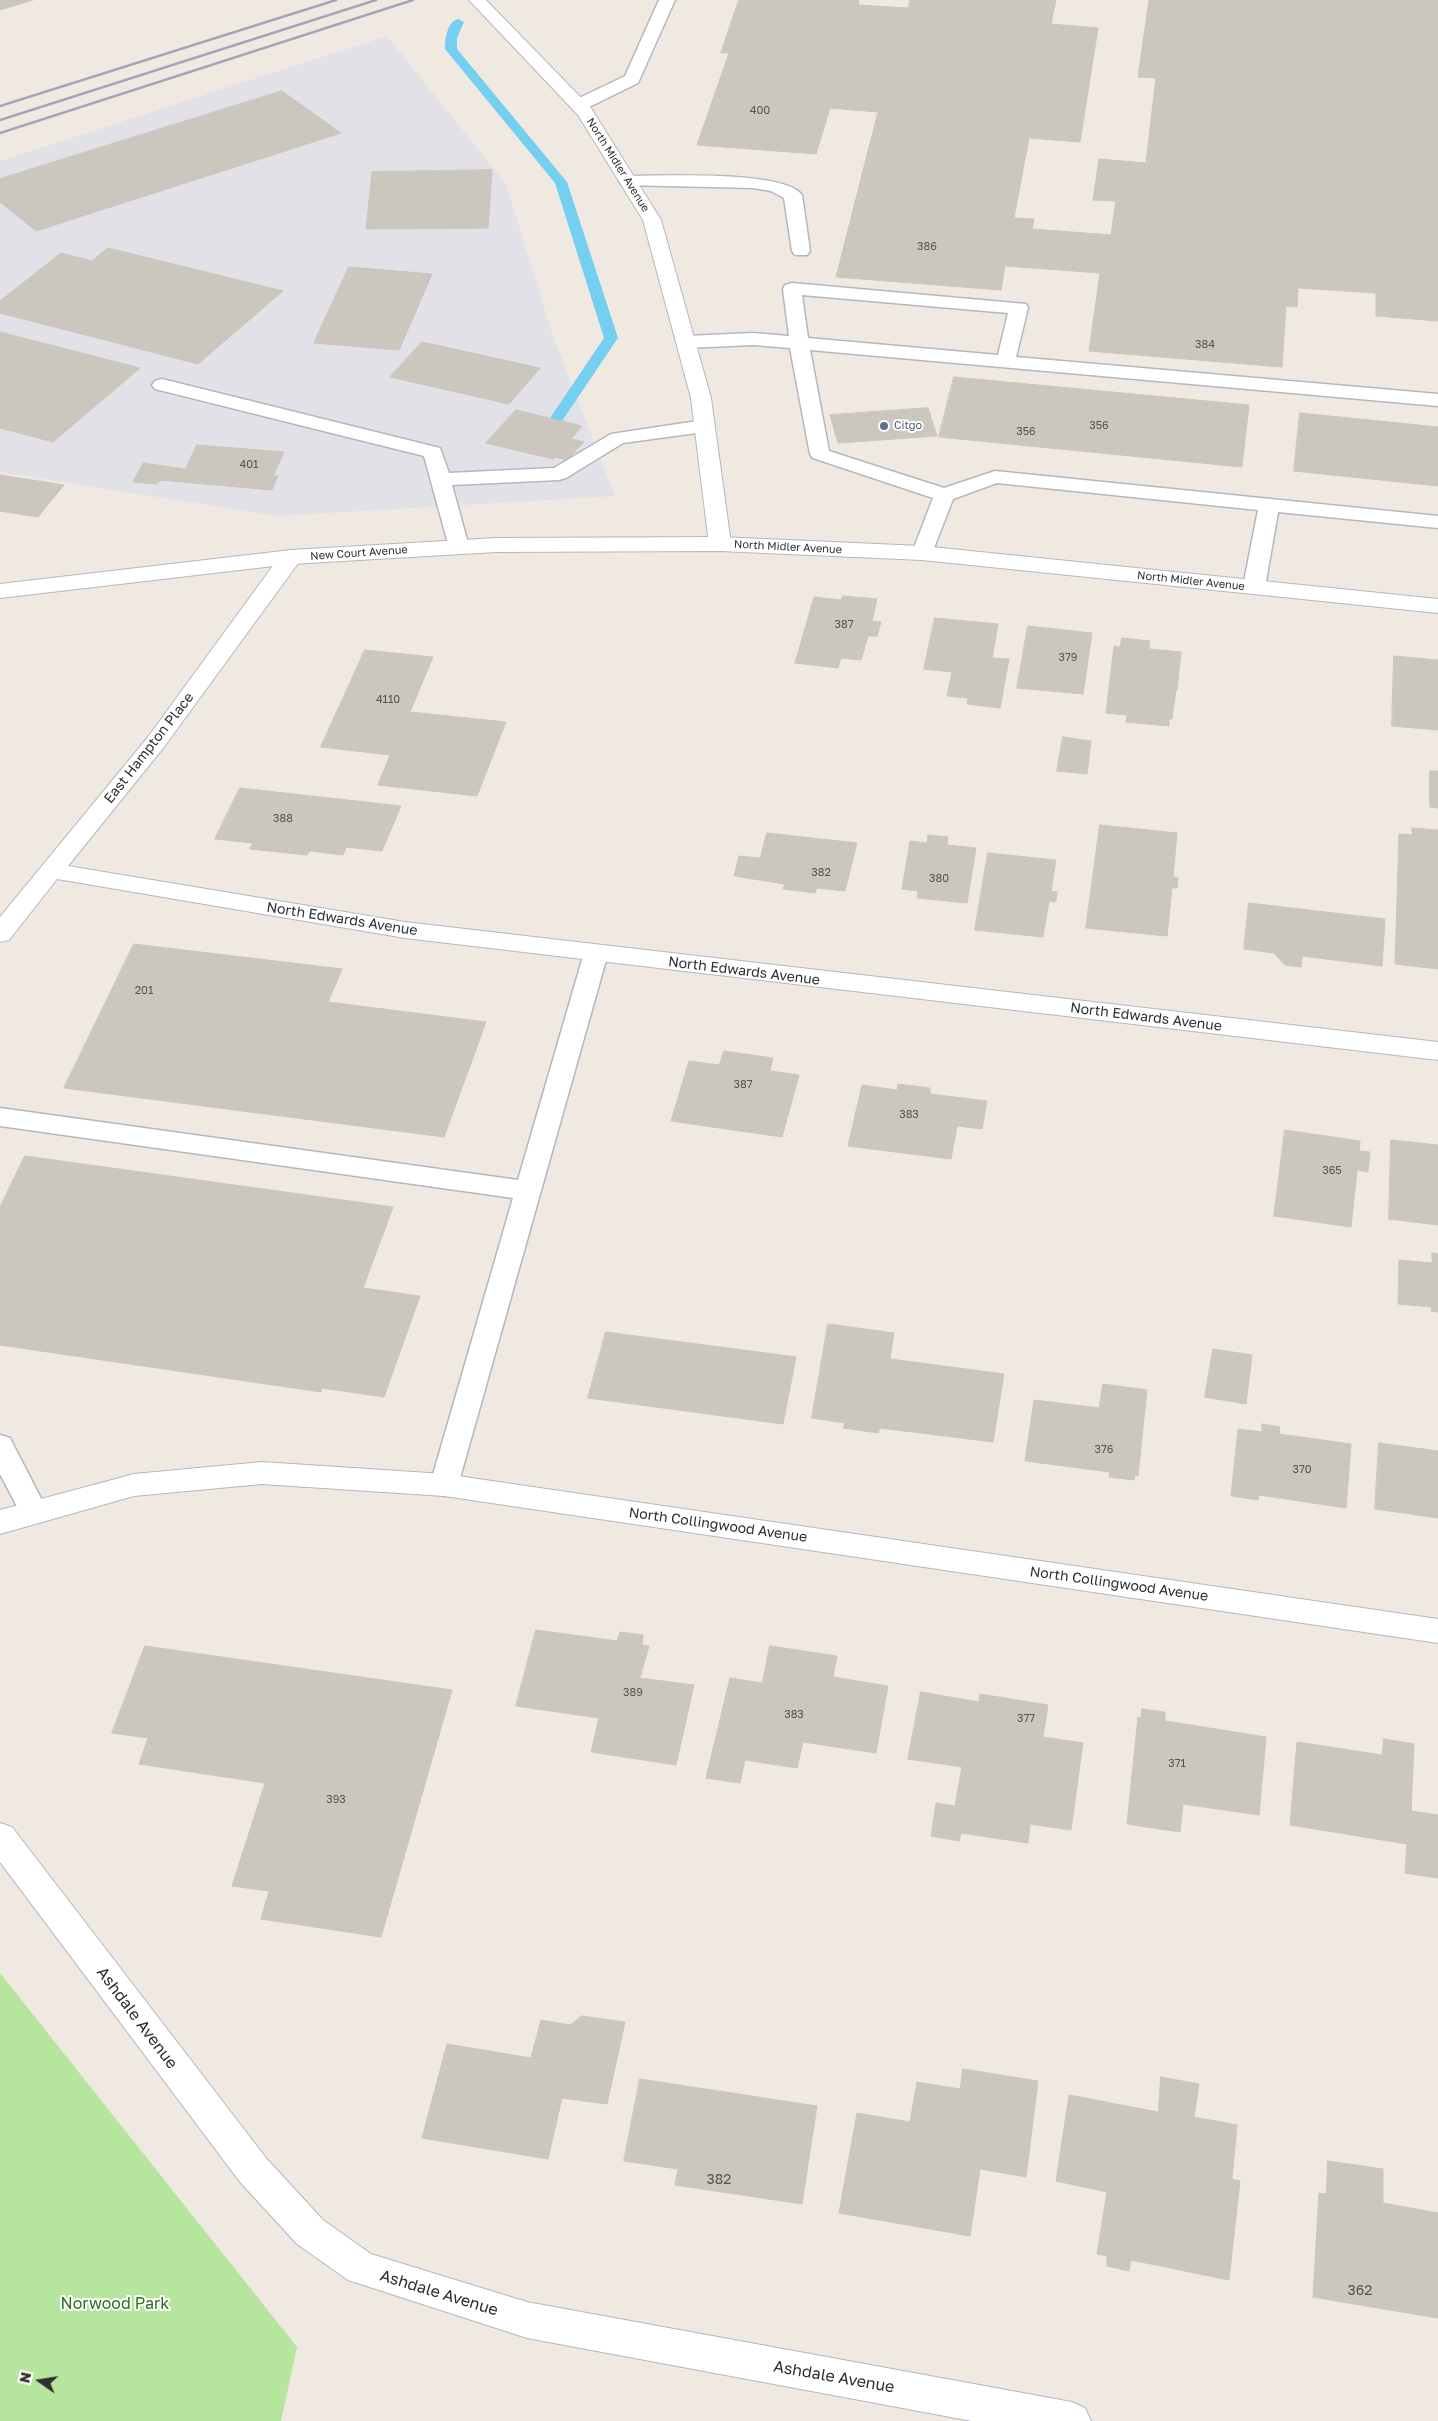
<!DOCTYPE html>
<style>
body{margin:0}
#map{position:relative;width:1438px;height:2421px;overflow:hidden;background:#efe9e1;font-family:"Golos Text",sans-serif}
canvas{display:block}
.north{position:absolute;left:15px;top:2356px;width:50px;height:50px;-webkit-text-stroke:4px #fff;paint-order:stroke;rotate:283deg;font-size:14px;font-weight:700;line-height:20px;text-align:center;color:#2e2e2e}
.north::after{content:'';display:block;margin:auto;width:18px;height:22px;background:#2e2e2e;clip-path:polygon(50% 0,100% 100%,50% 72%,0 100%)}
</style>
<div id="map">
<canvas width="1438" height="2421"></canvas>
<div class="north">N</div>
</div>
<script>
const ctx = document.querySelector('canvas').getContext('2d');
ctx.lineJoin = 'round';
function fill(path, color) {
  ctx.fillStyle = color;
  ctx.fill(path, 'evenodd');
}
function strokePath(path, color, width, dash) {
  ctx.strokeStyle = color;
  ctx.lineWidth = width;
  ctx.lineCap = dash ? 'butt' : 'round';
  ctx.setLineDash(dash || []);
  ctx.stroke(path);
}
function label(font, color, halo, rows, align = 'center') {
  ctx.font = font + ' "Golos Text",sans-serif';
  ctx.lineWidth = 4;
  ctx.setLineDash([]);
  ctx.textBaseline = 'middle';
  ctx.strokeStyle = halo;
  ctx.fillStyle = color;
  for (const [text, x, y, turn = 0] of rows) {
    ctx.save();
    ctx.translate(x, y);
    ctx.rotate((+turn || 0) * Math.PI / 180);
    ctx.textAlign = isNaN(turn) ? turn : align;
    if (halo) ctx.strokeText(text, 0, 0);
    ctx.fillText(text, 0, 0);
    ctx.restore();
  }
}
fill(new Path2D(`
 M387,36l119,148 48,155 61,157 -338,20 -277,-44v-311z`), '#e3e1e8');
fill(new Path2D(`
 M0,1973l297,374 -16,74h-281z`), '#b6e59e');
fill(new Path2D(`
 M458,19l6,3 -7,16v11l110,133 51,156 -56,83h-10l-2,-3 54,-80 -49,-155 -110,-134c0,-10 2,-27 13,-30z`), '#75cff0');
const building = new Path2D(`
 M0,0h33l-33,10z
 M739,0h120l-1,5 50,3 2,-8h146l-5,24 47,4 -18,114 -51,-4 -15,80 20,1 -2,10 79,6 5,-34 -23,-1 6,-41 47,4 10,-85 -18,-1 11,-77h289v321l-62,-5v-23l-78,-5 -1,19 -11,-1 -4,61 -193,-16 11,-78 -95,-7 -4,24 -165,-13 42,-165 -48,-4 -14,46 -119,-9 32,-92h-8z
 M282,91l59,42 -305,98 -36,-29v-23z
 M492,170l-4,58 -122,1 6,-57z
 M108,248l175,43 -85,73 -198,-51v-12l61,-48 31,8z
 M349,267l83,7 -33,76 -85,-7z
 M0,332l140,36 -87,74 -53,-14z
 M422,342l118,26 -31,36 -119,-27z
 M954,377l295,28 -7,62 -303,-30z
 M928,408l9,28 -99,7 -8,-28z
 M516,410l66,16 -11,13 13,3 -17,18 -12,-3 -2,2 -67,-16z
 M1300,413l138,14v59l-144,-15z
 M197,445l87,7 -11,24h5l-6,14 -112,-10 -3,4 -24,-2 10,-19 42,6z
 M0,475l64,10 -26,32 -38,-6z
 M843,596l34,3 -5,22 9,1 -4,14h-9l-7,24 -20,-2 -3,10 -43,-5 19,-66 27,3z
 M935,618l63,6 -6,34 17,1 -9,49 -33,-4 1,-6 -21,-2 5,-24 -28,-3z
 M1028,626l64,7 -9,61 -66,-6z
 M1122,638l28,3 -1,8 32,3 -4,38h-1l-4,29h-3v7l-43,-4 1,-7 -21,-2 8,-67 6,1z
 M365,650l68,7 -23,55 96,10 -29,74 -99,-11 12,-30 -69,-8z
 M1394,656l44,4v70l-46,-4z
 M1063,737l28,4 -4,33 -30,-3z
 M1430,771h8v37l-8,-1z
 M240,788l161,18 -19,45 -36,-4 -3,8 -33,-4 -3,4 -57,-6 3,-6 -38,-4z
 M1100,825l77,8 -4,44 5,1 -1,10h-5l-5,48 -81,-8z
 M1412,828l26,2v139l-43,-5 4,-130 13,1z
 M767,833l90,10 -12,48 -28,-3 -2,5 -32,-4 2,-5 -51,-8 5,-20 21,2z
 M928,835l20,2 -1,8 29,3 -9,55 -50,-5 1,-7 -16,-2 8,-48 17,2z
 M988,853l68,7 -5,31 6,1 -1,10 -7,-1 -6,36 -68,-7z
 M1249,903l136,16 -3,47 -80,-10 -1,11 -16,-2 -11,-12 -30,-4z
 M134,944l208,25 -14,33 158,20 -42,115 -380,-49z
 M724,1051l49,7 -3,13 29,4 -17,62 -111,-16 18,-60 30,4z
 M898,1084l32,4v6l57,7 -5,28 -25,-3 -6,33 -103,-13 14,-61 35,5z
 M1285,1130l75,11 -1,10 11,1 -2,20 -11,-2 -6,57 -77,-11z
 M1391,1140l47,5v80l-49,-6z
 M25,1156l368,51 -30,81 57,8 -36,101 -62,-9 -1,4 -321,-47v-138z
 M1432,1253l6,1v58l-7,-1 1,-4 -34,-3 1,-44 33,3z
 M828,1324l66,9 -4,26 114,15 -11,68 -113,-14 -2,5 -35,-5 2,-5 -33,-5z
 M606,1332l190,25 -13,67 -195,-26z
 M1213,1349l39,6 -6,49 -41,-7z
 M1103,1384l44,6 -9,86 -3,-1 -1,5 -25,-3 1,-5 -85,-11 9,-61 65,8z
 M1262,1424l18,3 -1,7 72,10 -5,64 -87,-13 -1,5 -27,-4 7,-67 24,3z
 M1379,1443l59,8v67l-63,-9z
 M536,1630l81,11 3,-9 23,3 -1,10 7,1 -9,32 54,7 -18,80 -85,-13 8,-34 -83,-12z
 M145,1646l307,44 -71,247 -120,-18 8,-28 -37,-5 33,-103 -126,-19 9,-26 -36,-5z
 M770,1646l67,10 -4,21 55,9 -12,67 -73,-11 -6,26 -52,-8 -5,23 -34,-5 24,-100 32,5z
 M921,1692l58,10 1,-8 68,11 -5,32 40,6 -12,87 -41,-6 -2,19 -67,-10 -2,8 -28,-5 5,-33 19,3 7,-39 -54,-8z
 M1142,1709l23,3v9l101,16 -7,78 -76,-11 -3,28 -53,-8 11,-107 3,1z
 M1384,1739l30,5 -3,67 27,4v63l-33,-5 2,-29 -117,-19 7,-83 85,13z
 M582,2016l43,6 -18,82 -45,-6 -14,61 -126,-21 25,-94 84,14 10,-38 29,5z
 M963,2069l75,12 -12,96 -46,-8 -10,67 -131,-23 18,-100 53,9 7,-40 43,7z
 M1161,2077l38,7 -5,33 43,8 -5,54 8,2 -11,99 -98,-20 -2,11 -22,-5v-10l-10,-2 10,-62 -51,-11 13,-86 89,17z
 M640,2079l177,27 -15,98 -127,-19 3,-16 -54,-8z
 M1328,2161l55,8v34l55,10v105l-125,-21 6,-104 7,1z`);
fill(building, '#cbc7bf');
strokePath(building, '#cbc5ba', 1);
const service = new Path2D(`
 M659,0h16l-37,83 -53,26h-12l-3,-4 3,-4 52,-25z
 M628,176c33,0 156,-6 174,19l8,56 -3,4h-12l-3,-4 -8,-53 -13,-7 -18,-3 -131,-3 -3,-4 3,-4z
 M792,283l234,21 2,4 -12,49 422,37v12l-628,-56 19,101 115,37 51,-17 443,45v12l-160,-16 -13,75 -4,4 -7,2 -7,-2 -4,-4 15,-77 -261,-27 -44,16 -21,54 -3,4 -7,2 -7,-2 -3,-4 21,-55 -120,-40 -3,-4 -20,-106 -37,-3 -67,3 -7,-2 -2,-4 2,-4 7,-2 67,-3 36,3 -6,-47 2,-4zM802,295l206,18 -10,42 -190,-17z
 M162,379l278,69 9,25 105,-5 57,-34 93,-14 7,2 3,4 -3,4 -7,2 -81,11 -57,35 -7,2 -107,5 17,62 -3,4 -7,2 -7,-2 -3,-4 -25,-91 -269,-67 -3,-4 3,-4z
 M596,945l9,2 3,6 -150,532 -4,8 -10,3 -10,-3 -4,-8 83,-287 -513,-72v-18l518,72 66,-227 3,-6z
 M0,1435l10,3 4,8 34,66 -4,8 -10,3 -10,-3 -24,-46z`);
const minor = new Path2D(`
 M469,0h17l105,108 70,112 50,178 20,146 -3,5 -8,2 -8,-2 -3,-5 -18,-146 -48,-178 -65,-105z
 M291,550l8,2 3,5 -3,5 -135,185 -96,119 337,56 1033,120v18l-1033,-122 -348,-59 -48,61 -9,2v-25l148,-180 135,-185z
 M262,1462l182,12 994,145v24l-994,-147 -182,-12 -128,12 -134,38v-24l134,-36z
 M0,1823l12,4 254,331 57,62 48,34 156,48 545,100 13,6 6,13h-119l-445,-83 -179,-58 -51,-36 -57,-62 -240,-320z`);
const secondary = new Path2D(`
 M720,537l202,9 516,53v14l-516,-53 -202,-9 -224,1 -205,12 -291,34v-14l291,-34 205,-12z`);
strokePath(service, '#b4b7c1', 3);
strokePath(minor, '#b4b7c1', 2);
strokePath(secondary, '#b4b7c1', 2);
fill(service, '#fff');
fill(minor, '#fff');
fill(secondary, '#fff');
strokePath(new Path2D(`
 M0,106l336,-106
 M0,120l376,-120
 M0,133l413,-133`), '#a3a6b8', 2.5);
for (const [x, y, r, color] of [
 [884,426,5,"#5c6f8a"]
]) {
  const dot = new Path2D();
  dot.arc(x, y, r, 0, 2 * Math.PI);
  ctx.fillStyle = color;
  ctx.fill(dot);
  strokePath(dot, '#fff', 2);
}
label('11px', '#555452', null, [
 ["400",760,111],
 ["386",927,247],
 ["384",1205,345],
 ["356",1099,426],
 ["356",1026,432],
 ["401",249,465],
 ["387",844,625],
 ["379",1068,658],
 ["4110",388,700],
 ["388",283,819],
 ["382",821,873],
 ["380",939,879],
 ["201",144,991],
 ["387",743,1085],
 ["383",909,1115],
 ["365",1332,1171],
 ["376",1104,1450],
 ["370",1302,1470],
 ["389",633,1693],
 ["383",794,1715],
 ["377",1026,1719],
 ["371",1177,1764],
 ["393",336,1800]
]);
label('11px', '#2e2e2e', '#fff', [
 ["North Midler Avenue",618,165,58],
 ["North Midler Avenue",788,547,3],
 ["New Court Avenue",359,553,-4],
 ["North Midler Avenue",1191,581,6]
]);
label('11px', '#4e5e75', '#fff', [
 ["Citgo",894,426]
], 'left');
label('14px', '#2e2e2e', '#fff', [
 ["East Hampton Place",149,748,-52],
 ["North Edwards Avenue",342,919,9],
 ["North Edwards Avenue",744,971,7],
 ["North Edwards Avenue",1146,1017,7],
 ["North Collingwood Avenue",718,1525,8],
 ["North Collingwood Avenue",1119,1584,8]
]);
label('14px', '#555452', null, [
 ["382",719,2180],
 ["362",1360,2291]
]);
label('16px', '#2e2e2e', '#fff', [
 ["Ashdale Avenue",137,2018,53],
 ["Ashdale Avenue",439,2293,17],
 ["Ashdale Avenue",834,2377,10]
]);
label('16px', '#2c6e1b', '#fff', [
 ["Norwood Park",115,2304]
]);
</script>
